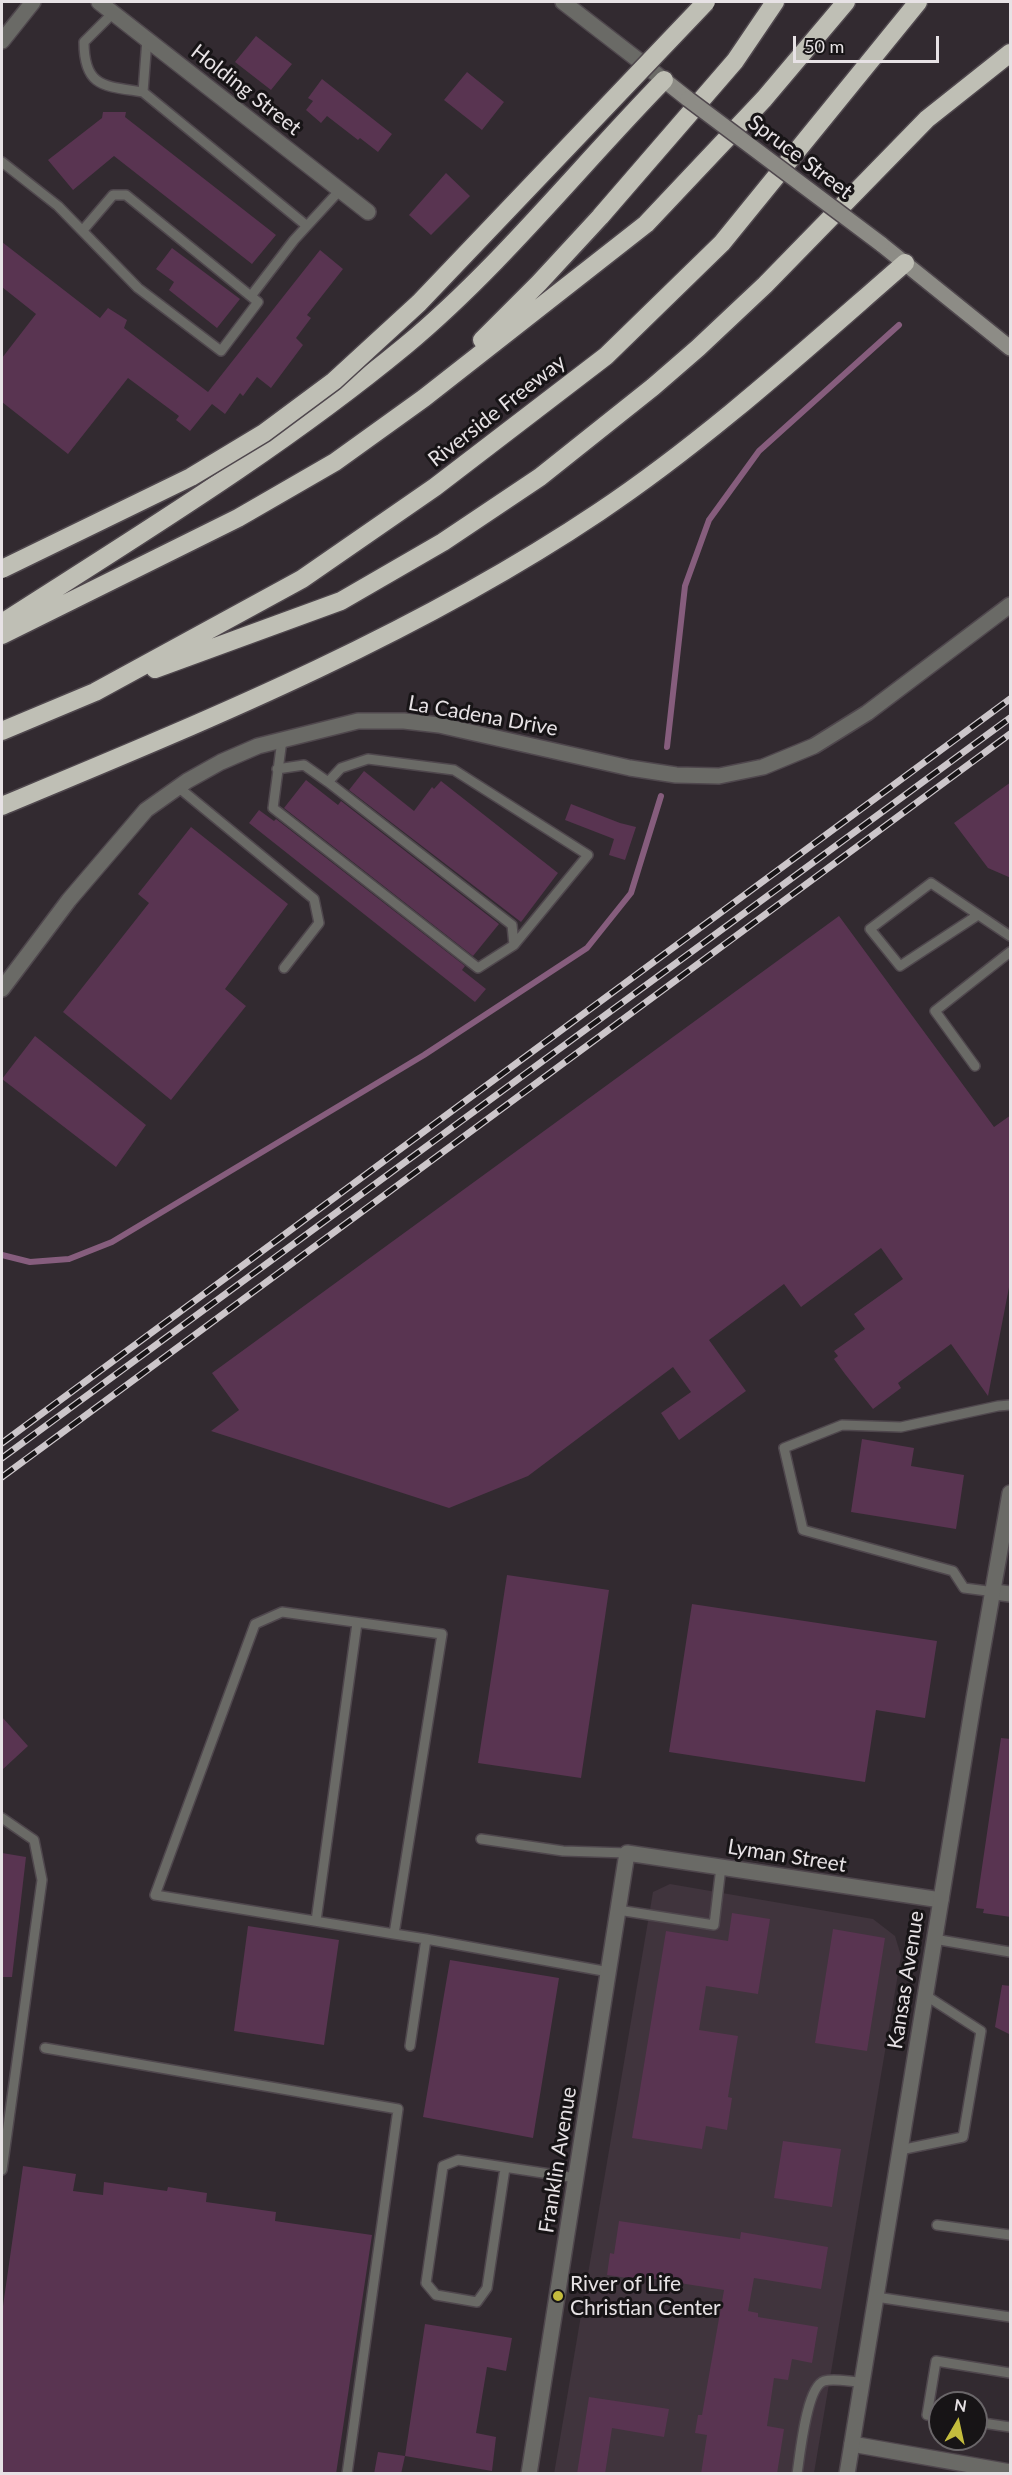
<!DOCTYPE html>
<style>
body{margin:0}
#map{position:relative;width:1012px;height:2475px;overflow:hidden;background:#322a30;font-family:Lato,sans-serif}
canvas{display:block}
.frame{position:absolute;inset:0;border:3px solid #e7e2e5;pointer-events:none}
.north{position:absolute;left:928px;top:2391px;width:60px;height:60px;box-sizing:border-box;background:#171416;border:2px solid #6a6669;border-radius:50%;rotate:9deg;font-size:16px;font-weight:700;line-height:24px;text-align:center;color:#e7e2e5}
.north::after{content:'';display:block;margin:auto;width:21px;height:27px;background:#c4bc3d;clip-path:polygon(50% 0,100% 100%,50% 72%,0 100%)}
.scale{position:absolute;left:793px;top:36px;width:146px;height:27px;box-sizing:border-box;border:3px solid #e7e2e5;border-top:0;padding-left:8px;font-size:18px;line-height:21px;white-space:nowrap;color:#e7e2e5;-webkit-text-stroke:4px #171416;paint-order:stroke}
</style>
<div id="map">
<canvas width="1012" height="2475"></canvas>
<div class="frame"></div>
<div class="north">N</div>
<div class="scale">50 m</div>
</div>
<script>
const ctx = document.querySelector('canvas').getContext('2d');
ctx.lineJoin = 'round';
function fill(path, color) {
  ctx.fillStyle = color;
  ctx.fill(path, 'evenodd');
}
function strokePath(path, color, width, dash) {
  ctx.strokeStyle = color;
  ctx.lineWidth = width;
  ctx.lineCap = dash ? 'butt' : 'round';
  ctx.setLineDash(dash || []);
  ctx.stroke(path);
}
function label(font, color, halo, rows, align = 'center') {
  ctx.font = font + ' Lato,sans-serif';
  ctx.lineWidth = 6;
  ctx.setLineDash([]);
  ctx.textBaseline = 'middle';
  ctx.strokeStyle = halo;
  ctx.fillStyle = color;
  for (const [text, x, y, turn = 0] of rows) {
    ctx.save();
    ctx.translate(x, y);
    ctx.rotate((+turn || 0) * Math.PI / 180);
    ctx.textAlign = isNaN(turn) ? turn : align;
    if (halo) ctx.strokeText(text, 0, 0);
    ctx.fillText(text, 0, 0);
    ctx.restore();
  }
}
fill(new Path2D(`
 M670,1884l203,35 22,17 6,20 -87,517 -260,1 99,-582z`), '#40343d');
strokePath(new Path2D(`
 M667,747l18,-161 24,-66 50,-69 140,-126
 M2,1255l28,7 39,-3 43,-17 312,-187 163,-107 44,-55 30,-97`), '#865d7d', 6);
fill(new Path2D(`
 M256,36l36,28 -21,26 -36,-28z
 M467,72l37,30 -22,28 -38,-30z
 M322,79l70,55 -14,18 -18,-14 -2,2 -31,-24 -6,7 -15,-13 7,-9 -5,-3z
 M103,112h23l-1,5 151,118 -24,29 -138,-108 -41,34 -25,-30 54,-42z
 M446,173l24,23 -39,39 -22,-20z
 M2,242l98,76 8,-10 19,12 -3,8 84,64 112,-142 23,19 -36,46 4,3 -15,20 7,7 -32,43 -14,-11 -14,19 -3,-3 -15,21 -13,-10 -22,27 -14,-11 3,-4 -51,-38 -60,76 -66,-52v-44l34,-44 -34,-27z
 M172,248l68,51 -23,29 -48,-38 5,-8 -18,-13z
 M364,771l50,40 18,-24 2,2 7,-8 117,92 -37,49 -172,-132z
 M306,780l32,25 3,-4 158,123 -26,32 -189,-148z
 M1011,782v96l-23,-10 -34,-45z
 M571,804l49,19 16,4 -11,33 -16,-5 5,-16 -49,-19z
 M259,810l15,11 2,-2 189,147 -3,4 24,19 -11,13 -226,-179z
 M191,827l97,77 -63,85 21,17 -75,94 -108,-88 86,-109 -11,-9z
 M839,916l155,211 17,-12v162l-23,119 -37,-52 -53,39 3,5 -28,21 -28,-35 -11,-15 4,-3 -4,-5 31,-22 -11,-15 49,-35 -22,-31 -80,59 -17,-23 -75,56 37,51 -67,49 -18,-27 30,-21 -18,-25 -145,109 -79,32 -238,-77 28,-21 -27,-37z
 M35,1036l111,89 -30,42 -114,-88z
 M862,1439l52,9 -3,18 53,9 -8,54 -105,-17z
 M507,1575l102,15 -28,188 -103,-15z
 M692,1604l245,37 -12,77 -49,-8 -11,72 -196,-30z
 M2,1717l26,29 -26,24z
 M1001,1738l10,1v178l-28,-4 1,-4 -8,-1z
 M2,1853l24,4 -14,120h-10z
 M732,1913l38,6 -12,75 -52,-8 -7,44 39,6 -10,61 4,1 -5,32 -21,-4 -4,23 -70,-11 34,-207 62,10z
 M248,1926l91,14 -15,105 -90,-14z
 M833,1929l52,9 -18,113 -52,-8z
 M450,1960l109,18 -26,160 -110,-21z
 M1002,1985l9,1v49l-16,-8z
 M783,2141l58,8 -9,58 -58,-9z
 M23,2166l53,8 -3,17 30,4 1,-13 63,9 1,-4 39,6 -1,9 70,10 -1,9 97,14 -36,239h-334v-161z
 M619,2221l121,18 1,-7 87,15 -7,42 -67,-11 -6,33 10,2v4l60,10 -6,36 -20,-4 -4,21 -14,-2 -7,48 17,3 -7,45h-76l6,-39 -12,-2 3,-18h4l22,-125 -89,-14 -1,3 -27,-4 3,-22 4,1z
 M425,2324l87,14 -6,33 -19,-4 -11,66 20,4 -4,34 -87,-15z
 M589,2397l80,12 -5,28 -52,-9 -7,46h-28z
 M378,2452l27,4 -4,18h-27z`), '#593451');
const service = new Path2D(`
 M113,13l-29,29c0,46 21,44 59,50
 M147,39l-4,53 164,134
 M2,162l56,44 80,82 83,63 37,-49 -132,-107h-13l-30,35
 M251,296l43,-56 46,-50
 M277,769l27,-4 24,17 184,143 2,20 -36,23 -205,-160 9,-68
 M328,782l13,-14 27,-9 86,11 134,85 -74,90
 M178,787l136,112 5,24 -35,45
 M978,915l-78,51 -30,-37 61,-46 79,53
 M975,1066l-40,-55 75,-59
 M995,1592l-31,-4 -11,-17 -150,-41 -19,-82 58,-23 59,2 97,-21 12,-1
 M2,1818l32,22 8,40 -40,290
 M481,1839l82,12 64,2
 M618,1910l96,15 7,-58
 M316,1921l41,-298
 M394,1934l48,-300 -160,-22 -27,12 -100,271 239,39 32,5
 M934,1939l76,13
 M410,2046l16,-107 183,33
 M45,2048l353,61 -51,365
 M900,2150l63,-13 18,-106 -56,-36
 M505,2168l-18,120 -10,14 -41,-7 -10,-12 17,-117 15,-6 118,18
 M937,2225l73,10
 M876,2297l134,20
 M940,2417l-13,-2 9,-54 74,12
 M976,2422l34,5
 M797,2474c3,-18 9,-87 27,-93 10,-3 27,1 38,1`);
const minor = new Path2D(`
 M99,2l269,210
 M2,41l31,-39
 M995,1592l15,2
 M852,2444l158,28
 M529,2474l98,-621 314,47`);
const tertiary = new Path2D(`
 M563,2l101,78
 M2,989l67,-89 77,-90 41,-29 34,-19 37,-16 100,-25h46l35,4 191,43 46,7 43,1 44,-9 51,-21 53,-33 143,-108
 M847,2474l127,-776 36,-205`);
const secondary = new Path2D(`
 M664,80l24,19
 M881,244l129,104`);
const motorway = new Path2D(`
 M482,340l57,-57 61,-66 135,-156 40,-59
 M2,623c137,-88 277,-173 403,-277 95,-79 173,-178 259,-266
 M2,635l236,-117 97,-56 89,-64 222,-174 118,-125 82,-97
 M155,669l186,-68 102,-59 97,-65 113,-90 45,-39 67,-63 162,-166 83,-66
 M2,731l93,-39 207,-113 133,-92 171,-131 116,-113 196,-241
 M2,806c204,-85 412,-170 597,-294 109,-73 207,-163 306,-249`);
strokePath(service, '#4f474d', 12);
strokePath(minor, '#4f474d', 18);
strokePath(tertiary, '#4f474d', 18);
strokePath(secondary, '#4f474d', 18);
strokePath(motorway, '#4f474d', 21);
strokePath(service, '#6a6a66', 9);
strokePath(minor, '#6a6a66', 15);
strokePath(tertiary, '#6a6a66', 15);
strokePath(secondary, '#8d8c86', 15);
strokePath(motorway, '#bfbfb5', 18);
const rail = new Path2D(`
 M2,1443l1008,-744
 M2,1458l1008,-740
 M2,1477l1008,-743`);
strokePath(rail, '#ccc6ca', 7);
strokePath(rail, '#171416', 4.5, [14]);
const secondaryBridge = new Path2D(`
 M688,99l193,145`);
const motorwayBridge = new Path2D(`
 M2,569l189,-92 73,-44 70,-52 85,-78 287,-301`);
strokePath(secondaryBridge, '#4f474d', 18, []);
strokePath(motorwayBridge, '#4f474d', 21, []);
strokePath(secondaryBridge, '#8d8c86', 15);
strokePath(motorwayBridge, '#bfbfb5', 18);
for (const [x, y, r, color] of [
 [558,2296,6,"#c4bc3d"]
]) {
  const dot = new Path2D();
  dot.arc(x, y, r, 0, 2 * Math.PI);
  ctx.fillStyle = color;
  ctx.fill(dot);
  strokePath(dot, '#171416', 2);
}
label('21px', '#e7e2e5', '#171416', [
 ["Holding Street",246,90,38],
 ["Spruce Street",800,157,37],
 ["Riverside Freeway",497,411,-38],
 ["La Cadena Drive",483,716,10],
 ["Lyman Street",787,1856,9],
 ["Kansas Avenue",906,1980,-81],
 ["Franklin Avenue",558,2160,-81]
]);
label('21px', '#e7e2e5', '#171416', [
 ["River of Life",570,2284],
 ["Christian Center",570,2308]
], 'left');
</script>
